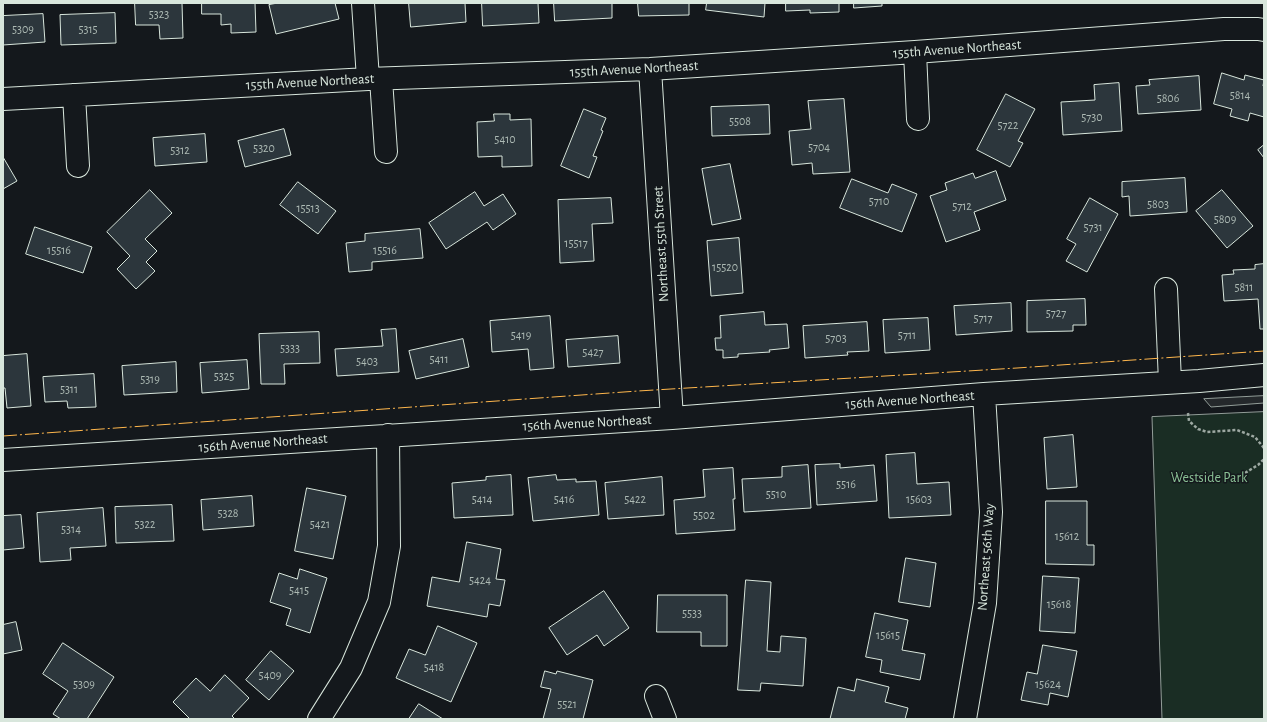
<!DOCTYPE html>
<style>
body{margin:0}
#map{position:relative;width:1267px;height:722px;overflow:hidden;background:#14181c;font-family:"Alegreya Sans",sans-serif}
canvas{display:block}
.frame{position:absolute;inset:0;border:4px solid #d8e6dc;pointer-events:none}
</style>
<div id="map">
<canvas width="1267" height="722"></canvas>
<div class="frame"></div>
</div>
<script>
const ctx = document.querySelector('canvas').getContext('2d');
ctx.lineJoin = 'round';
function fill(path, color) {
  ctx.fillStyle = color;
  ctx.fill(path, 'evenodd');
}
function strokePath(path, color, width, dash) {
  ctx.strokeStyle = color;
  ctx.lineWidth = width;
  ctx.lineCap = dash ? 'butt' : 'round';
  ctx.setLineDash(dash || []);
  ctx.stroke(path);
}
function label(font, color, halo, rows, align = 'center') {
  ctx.font = font + ' "Alegreya Sans",sans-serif';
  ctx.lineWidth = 3;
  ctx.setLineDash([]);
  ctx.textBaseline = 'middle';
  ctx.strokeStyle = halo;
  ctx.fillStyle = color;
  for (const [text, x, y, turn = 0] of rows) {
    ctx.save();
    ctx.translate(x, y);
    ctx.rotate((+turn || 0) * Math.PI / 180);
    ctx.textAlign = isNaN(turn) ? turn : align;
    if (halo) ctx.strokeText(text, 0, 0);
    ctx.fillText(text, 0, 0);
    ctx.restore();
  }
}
const green = new Path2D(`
 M1264,412v307h-102l-10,-302z`);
fill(green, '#1a2d24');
strokePath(green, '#939e99', 1);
const parking = new Path2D(`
 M1264,396v7l-53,4 -7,-8z`);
fill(parking, '#24282b');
strokePath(parking, '#939e99', 1);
const building = new Path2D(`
 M135,3h47l1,35 -23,1 -1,-14h-23z
 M202,3h53l1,29 -25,1v-9l-10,1v-11h-19z
 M278,3h57l4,16 -63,15 -7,-29z
 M409,3h56l1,19 -55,5z
 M482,3h56l1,20 -56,3z
 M554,3h58v15l-57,3z
 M638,3h51v12l-50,1z
 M707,3h58l-1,14 -58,-7z
 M786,3h53v9l-29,1v-3l-24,1z
 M854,3h35h-7v3l-28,2z
 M115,13l1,30 -55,2 -1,-30z
 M43,14l2,28 -42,3v-29z
 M1222,73l22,7 1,-5 19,5 -1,6 1,1v30l-14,-4 -2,8 -18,-5 2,-7 -18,-5z
 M1199,76l2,34 -63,4 -2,-28 14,-1 -1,-5z
 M1119,83l3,48 -59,4 -2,-33 34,-2 -1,-15z
 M1006,94l29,15 -17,32 5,2 -13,24 -33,-17z
 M844,99l6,73 -37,2 -1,-11 -20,2 -3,-34 22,-2 -3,-28z
 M769,105l1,29 -58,2 -1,-29z
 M584,109l22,9 -5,12 2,1 -10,25 4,1 -8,21 -28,-12z
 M494,114h16v6l21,-1 1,47 -30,1v-11l-24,1 -1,-35 17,-1z
 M284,129l7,26 -46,12 -7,-26z
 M205,134l2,28 -52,4 -2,-28z
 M1264,145v13l-6,-8z
 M3,157l14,24 -14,8z
 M730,164l11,55 -29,6 -10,-56z
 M996,171l10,29 -32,12 6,18 -34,12 -16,-46 17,-6 -2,-7 28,-10 2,5z
 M1185,178l2,34 -57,4 -1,-20 -7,1v-15z
 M852,179l36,14 4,-9 25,10 -15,38 -62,-24z
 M298,182l38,29 -18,23 -38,-29z
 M150,190l22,23 -27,26 12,12 -11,11 9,9 -19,18 -19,-20 13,-13 -23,-24z
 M1222,190l31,36 -26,22 -31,-37z
 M475,192l9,14 19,-12 13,20 -23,16 -6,-8 -41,27 -17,-26z
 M611,198l2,25 -21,1 2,37 -34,2 -2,-63z
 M1090,198l28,16 -31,58 -21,-11 10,-17 -9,-5z
 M35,227l57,20 -9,26 -57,-19z
 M420,229l3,29 -51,4v8l-23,2 -3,-29 19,-2v-7z
 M739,238l4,55 -32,3 -4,-55z
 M1264,264v65h-4l-2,-30 -34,2 -2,-26 12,-1 -1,-4 22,-1v-4z
 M1085,299l1,26h-13v6l-46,1v-31z
 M1011,303l1,28 -56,4 -2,-29z
 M764,312l1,13 22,-1 2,24 -20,2 1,2 -32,2v3l-15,1v-8h-7l-1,-12h6l-1,-22z
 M550,316l4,52 -24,2 -2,-21 -36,3 -2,-31z
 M928,318l2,32 -45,3 -2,-33z
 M867,322l2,29 -22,1 1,3 -43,3 -2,-32z
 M396,329l3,43 -62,4 -2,-27 48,-3 -2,-16z
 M319,332l1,31 -36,1 1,20h-24l-2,-50z
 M618,336l2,27 -52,4 -2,-27z
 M463,339l6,28 -53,12 -7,-28z
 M27,354l4,52 -24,2 -2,-20h-2v-32z
 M247,360l2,29 -47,4 -2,-30z
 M176,362l1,30 -53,3 -2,-29z
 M94,374l2,33 -28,1 -1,-7 -22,1 -2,-25z
 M1073,435l4,52 -30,2 -3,-51z
 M915,453l2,31 32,-2 2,33 -62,3 -3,-63z
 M840,464v4l34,-3 3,36 -60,4 -2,-40z
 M808,465l3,43 -67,4 -2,-33 40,-2v-10z
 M733,468l2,31h-2l2,31 -59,4 -2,-34 31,-3 -2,-27z
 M511,475l2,40 -59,3 -2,-35 34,-3v-3z
 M556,475l1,5 19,-1v3l20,-1 3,34 -66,6 -5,-43z
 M662,477l2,38 -56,4 -3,-36z
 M307,488l39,8 -13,63 -38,-8z
 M252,496l2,30 -51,4 -2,-30z
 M1046,501h41v44h7v20l-48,-1z
 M172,505l2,36 -58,2 -1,-36z
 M103,508l3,38 -36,2 1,12 -31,2 -3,-49z
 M21,515l3,33 -21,2v-34z
 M467,542l34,7 -5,30 9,1 -5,26 -11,-2 -2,13 -60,-11 5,-29 27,5z
 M906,558l30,5 -6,44 -31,-5z
 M300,569l27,9 -17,55 -24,-8 5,-16 -21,-7 9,-29 18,6z
 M1043,576l36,2 -4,55 -35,-2z
 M746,580l25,2 -4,69 13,1 1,-16 25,2 -3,48 -42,-3 -1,8 -22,-1z
 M604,591l25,37 -25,18 -7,-11 -30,20 -18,-27z
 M658,595h69v51h-26v-14h-44z
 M875,613l33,7 -6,30 23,4 -5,26 -40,-8 2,-12 -16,-3z
 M16,622l6,28 -19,4v-29z
 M438,626l39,17 -26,59 -55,-24 13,-29 16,6z
 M63,643l51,34 -27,42h-26l-8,-5 15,-23 -25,-17z
 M1043,645l34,6 -9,46 -18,-4 -2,12 -27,-5 6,-28 10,2z
 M271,651l23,20 -25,29 -23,-20z
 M545,671l11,3 1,-3 36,9 -10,39h-40l8,-30 -10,-2z
 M225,675l24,23 -17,18 3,3h-45l-17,-17 23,-24 14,13z
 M857,679l32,8 -4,15 23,6 -3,11h-75l8,-32 16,4z
 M419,704l24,15h-34z`);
fill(building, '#2c363c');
strokePath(building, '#d8e6dc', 1);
const minor = new Path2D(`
 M363,3l5,76
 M915,52l3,67
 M650,69l22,349
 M381,79l5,73
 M74,95l4,71
 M3,99l365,-20 282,-10 265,-17 309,-23h34l6,1
 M1166,289l4,93
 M3,460l669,-42 312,-24 215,-13 65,-6
 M656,696l9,23
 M319,719l32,-51 28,-66 10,-56 -1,-111
 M965,719l20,-116 6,-91 -7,-118`);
strokePath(minor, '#d8e6dc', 24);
strokePath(new Path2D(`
 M1188,413l1,8 9,8 9,3 30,-2 18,7 9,11
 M1245,473l13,-8 6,-6`), '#9da8a2', 2.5, [3, 2]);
strokePath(minor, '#14181c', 22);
strokePath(new Path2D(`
 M3,436l635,-45 379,-23 247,-17`), '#ffb74d', 1, [14, 3, 2, 3]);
label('12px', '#adbab4', null, [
 ["5323",159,14],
 ["5309",23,29],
 ["5315",88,29],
 ["5814",1240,95],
 ["5806",1168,98],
 ["5730",1092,117],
 ["5508",740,121],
 ["5722",1008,125],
 ["5410",505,139],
 ["5704",819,147],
 ["5320",264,148],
 ["5312",180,150],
 ["5710",879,201],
 ["5803",1158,204],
 ["5712",962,206],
 ["15513",308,208],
 ["5809",1225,219],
 ["5731",1093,227],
 ["15517",576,243],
 ["15516",59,250],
 ["15516",385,250],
 ["15520",725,267],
 ["5811",1244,287],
 ["5727",1056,313],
 ["5717",983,318],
 ["5419",521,335],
 ["5711",907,335],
 ["5703",836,338],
 ["5333",290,348],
 ["5427",593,352],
 ["5411",439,359],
 ["5403",367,361],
 ["5325",224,376],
 ["5319",150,379],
 ["5311",69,389],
 ["5516",846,484],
 ["5510",776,494],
 ["5414",482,499],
 ["5416",564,499],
 ["5422",635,499],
 ["15603",919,499],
 ["5328",228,513],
 ["5502",704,515],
 ["5322",145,524],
 ["5421",320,524],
 ["5314",71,529],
 ["15612",1067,536],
 ["5424",480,580],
 ["5415",299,590],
 ["15618",1059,604],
 ["5533",692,613],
 ["15615",888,635],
 ["5418",434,667],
 ["5409",270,675],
 ["5309",84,684],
 ["15624",1048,684],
 ["5521",567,704]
]);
label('14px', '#d8e6dc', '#14181c', [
 ["155th Avenue Northeast",957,49,-4],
 ["155th Avenue Northeast",634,69,-3],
 ["155th Avenue Northeast",310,82,-3],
 ["Northeast 55th Street",661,244,-93],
 ["156th Avenue Northeast",910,400,-4],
 ["156th Avenue Northeast",587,423,-3],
 ["156th Avenue Northeast",263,443,-4],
 ["Northeast 56th Way",986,557,-86]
]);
label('14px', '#8ac095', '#14181c', [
 ["Westside Park",1209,478]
]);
</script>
